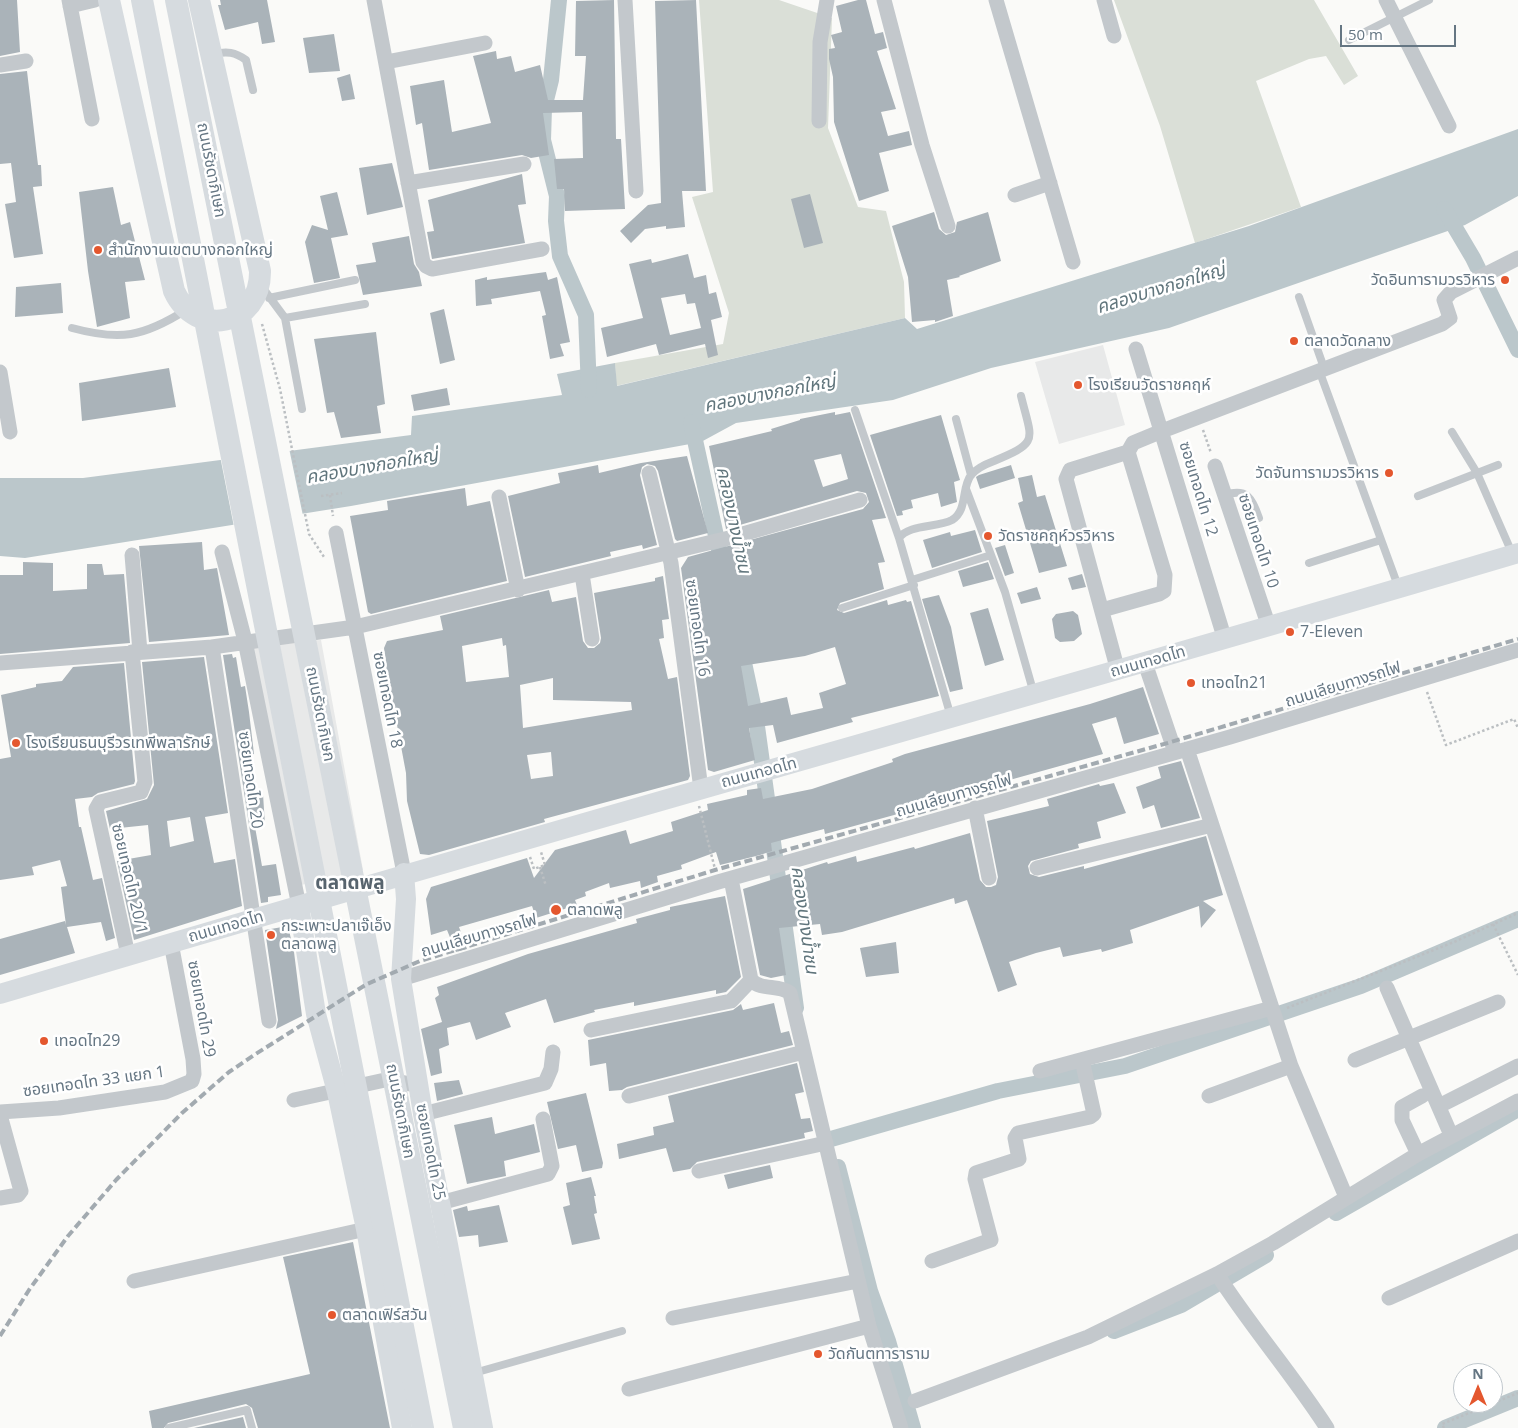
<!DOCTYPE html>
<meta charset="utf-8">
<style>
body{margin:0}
#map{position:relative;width:1518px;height:1428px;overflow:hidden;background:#fafaf8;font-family:"Open Sans",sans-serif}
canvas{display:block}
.north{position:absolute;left:1453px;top:1363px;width:50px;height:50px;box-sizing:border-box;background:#fff;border:1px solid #c1c8cd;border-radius:50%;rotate:0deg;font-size:14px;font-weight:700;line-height:20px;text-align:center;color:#657683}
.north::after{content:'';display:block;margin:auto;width:18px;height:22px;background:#e4572e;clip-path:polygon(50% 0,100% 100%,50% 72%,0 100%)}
.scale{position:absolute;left:1340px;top:25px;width:116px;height:22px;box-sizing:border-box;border:2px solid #657683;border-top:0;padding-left:6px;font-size:15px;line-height:18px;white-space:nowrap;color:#657683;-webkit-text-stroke:4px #fff;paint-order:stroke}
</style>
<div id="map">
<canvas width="1518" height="1428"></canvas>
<div class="north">N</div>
<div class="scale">50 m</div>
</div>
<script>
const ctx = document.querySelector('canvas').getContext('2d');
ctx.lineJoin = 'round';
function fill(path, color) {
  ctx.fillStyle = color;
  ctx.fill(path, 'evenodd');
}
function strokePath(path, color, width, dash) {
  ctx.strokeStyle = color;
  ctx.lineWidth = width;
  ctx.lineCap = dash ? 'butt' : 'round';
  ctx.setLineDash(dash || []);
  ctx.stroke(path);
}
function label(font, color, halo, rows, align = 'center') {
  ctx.font = font + ' "Open Sans","Noto Sans Thai",sans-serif';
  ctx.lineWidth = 5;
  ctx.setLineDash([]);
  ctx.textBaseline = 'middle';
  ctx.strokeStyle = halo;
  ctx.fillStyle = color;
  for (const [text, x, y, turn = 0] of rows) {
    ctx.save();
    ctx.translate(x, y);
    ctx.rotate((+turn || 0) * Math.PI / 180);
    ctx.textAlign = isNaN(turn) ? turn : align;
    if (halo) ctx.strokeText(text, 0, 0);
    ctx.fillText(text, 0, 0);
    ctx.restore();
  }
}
fill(new Path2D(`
 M1103,345l22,80 -66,19 -24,-82z
 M321,640l42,230 -66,16 -48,-242z`), '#e8e9e9');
fill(new Path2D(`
 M699,0h80l53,18 -4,110 30,79 28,4 18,71 1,36 -289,68 -1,-23 108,-19 6,-31 -37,-116 21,-5z
 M1114,0h200l44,76 -14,9 -18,-29 -17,3 -53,22 45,126 -106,36 -35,-117z`), '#dadfd7');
fill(new Path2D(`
 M1518,129v67l-53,29 -296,103 -178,40 -98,32 -157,23 -35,19 -350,64 -326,52 -25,-2v-78h83l328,-43 1,-19 150,-21 -5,-21 58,-11 2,23 288,-68 12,11 332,-103z`), '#bbc7cb');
fill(new Path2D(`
 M289,448l14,68 -69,11 -14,-71z`), '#fafaf8');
strokePath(new Path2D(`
 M559,0l-8,80 -7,28 -1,32 14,56 -1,25 4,35 26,59 3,75
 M1444,209l29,49 45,92
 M691,422l29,132
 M740,644l16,75 40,289
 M831,1139l167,-48 127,-25 236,-80 157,-67
 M838,1167l32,124 18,50 25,87
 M1336,1213l182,-104
 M1114,1331l67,-26 85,-50
 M1445,1428l73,-30`), '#bbc7cb', 16);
fill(new Path2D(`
 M0,0h17l3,52 -20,4z
 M220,0h47l8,42 -13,2 -4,-22 -33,8 -7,-25h3z
 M614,0l2,139h5l4,70 -60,2 -1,-22h-7l-3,-30 29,-1 -1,-46 -39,1 6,42 -18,3 -9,-3 -93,15 -7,-47 -6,2 -6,-39 34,-6 8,52 39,-9 -18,-67 23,-5 1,8 14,-3 4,16 25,-7 8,35h35l3,-44h-11l1,-55z
 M696,0l10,191h-24l3,36 -19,2v-3l-21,3 -14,14 -11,-12 28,-26 13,-2 -6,-202z
 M858,0h8l9,34 8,-2 4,16 -10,3 19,58 -15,3 7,24 21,-5 3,14 -33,8 10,38 -30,10 -25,-79 -1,-45 -4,-18v-10l6,-1 -4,-13 11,-3 -6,-26z
 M334,34l6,37 -31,2 -6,-35z
 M27,71l11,94h3l1,21 -9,1 10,67 -29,4 -9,-54 11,-2 -5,-39 -11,1v-90z
 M350,74l5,25 -13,2 -5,-23z
 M392,163l11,44 -36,8 -8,-47z
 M522,174l4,30 -8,1 7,38 -93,16 -5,-27 7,-1 -6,-31z
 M113,187l8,38 9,-3 15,58 -20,2 5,36 -33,9 -9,-56 -9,-79z
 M337,192l11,43 -17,3 9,40 -26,5 -9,-41 7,-17 16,5 -8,-34z
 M810,194l13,49 -19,5 -13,-49z
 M934,212l5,17 7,6 9,-3 2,-10 31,-10 13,49 -42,15 1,1 -13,3 6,36 -18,6v-2l-23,2 -4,-45 -16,-51z
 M409,236l5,28 5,8 3,14 -59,9 -7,-30 20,-3 -4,-19z
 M688,254l6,24 12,-3 3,19 7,-2 6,25 -11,3 7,35 -10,3 -3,-14 -46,11 -3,-11 -49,13 -6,-29 42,-10 -14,-54 22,-5 1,4zM685,294l2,10 8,-1 6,25 -31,7 -9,-37z
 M546,272l2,8 9,-3 13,65 -10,2 4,12 -14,3 -8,-43 4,-1 -6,-24 -49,8 1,5 -16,2 -1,-26 12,-3v3z
 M61,283l2,30 -48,4 1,-30z
 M444,309l11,51 -15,4 -10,-51z
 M376,332l9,72 -8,2 4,27 -40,5 -7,-26 -7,1 -13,-74z
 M169,368l7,39 -94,14 -3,-38z
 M447,388l3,17 -36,6 -3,-16z
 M835,412v3l15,-3 36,106 -14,2 13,42 -7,1 6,26 -44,14 -3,7 7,3 43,-13 1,5 18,-5 1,2 4,-1 28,95 -88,22 2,4 -76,21 -4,-18 -24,3 6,32 -41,12 -6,-2 -27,-202 7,-11 175,-48 6,-7 -3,-9 -9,-2 -131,38 -17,-83 63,-15 -1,-2 29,-9v-1zM841,454l7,25 -25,8 -9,-27zM835,647l11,37 -27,9 4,15 -32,7 -4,-18 -39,9 -7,-40 64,-10z
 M941,415l19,65 -6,2 3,20 -16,5 -3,-14 -27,7 2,8 -11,3 1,4 -6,1 -27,-81z
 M687,456l21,77 -31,8 -2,-2 -17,-68 -3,-5 -8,-2 -5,3 -2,8 17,70 -14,4 -1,-4 -32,7 1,4 -86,21 -17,-81 52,-13 -2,-10 40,-8 1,8 42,-10z
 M1011,465l4,13 -35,11 -4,-12 3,-2z
 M1032,475l5,22 8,-2 22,71 -28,7 -21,-70 5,-2 -5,-23z
 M465,488l2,18 23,-5 17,80 -136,33 -3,-2 -18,-96 38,-6 -1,-9z
 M975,530l7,22 -50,16 -9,-28 27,-8 1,4z
 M202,542l2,28 13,-2 12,67 -80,7 -10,-96z
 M1005,545l9,28 -9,3 -10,-28z
 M23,562l30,1v28l34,-2v-25h15l2,11 20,-1 6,69 -130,11v-79h23z
 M988,562l6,17 -31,8 -5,-16z
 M1082,574l4,13 -14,3 -4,-12z
 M663,576l6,43 -7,1 2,18 -5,1 9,40 9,-2 13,99 -2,4 -144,39 1,3 -116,33 -9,-1 -13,-53 -1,-28 -20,-107 -2,-18 3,-7 56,-11 -3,-14 109,-26 3,12 24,-5 7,44 5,7h6l6,-5 1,-5 -7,-45 61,-12v-3zM502,638l1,8 3,-1 3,32 -43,5 -4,-36zM553,678v22l78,2 1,8 -109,18 -3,-43zM551,752l2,24 -22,3 -4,-24z
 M1037,587l4,12 -20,5 -4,-11z
 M939,595l12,32 12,62 -13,3 -28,-93z
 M988,608l16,52 -19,6 -15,-53z
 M1073,611l5,4 4,19 -8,7 -14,1 -5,-4 -3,-19 4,-5z
 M232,654l1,4 3,-1 5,30 4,-1 4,26 5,42 -8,1 6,41 11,-2 2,31 -10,2 7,39 14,-2 5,31 -13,2v5l-7,1 -38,-248z
 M204,657l24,156 -23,4 9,46 21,-4 7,47 -108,34 -17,-79 34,-6 -3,-30 -38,4 -4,-18 41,-12 7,-14 -12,-123zM190,817l4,24 -24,6 -3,-26z
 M124,663l11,118 -1,3 -36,9 -6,4 -17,2 4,28h2l12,53 9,-2 13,60 -9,3 -5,-19 -34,5 8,26 -75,22v-36l65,-18 1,4 -5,-38 6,-1 -7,-26 -28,7 2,8 -34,5v-121l11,-2 -10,-62 35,-8v-3l26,-3 11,-14z
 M1143,687l16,47 -35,10 -8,-27 -24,7 11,30 -97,27v-2l-27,10 -75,20 1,3 -80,22 -1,-5 -53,14 1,8 -12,4 -40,10 -4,-13 -35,13 1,4 -25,7 1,6 -17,6 -1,-7 -30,7 -1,-5 -24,9 1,4 -11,4 2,5 -41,13 -4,-12 -73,21 8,22 -11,3 -9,-22 -16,5 -5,-36 5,-12 96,-29 7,20 21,-28 71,-20 4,14 43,-13 -2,-9 37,-12 -1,-6 40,-9v-5l14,-2 2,11 49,-10 81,-27 -1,-3 13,-5 185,-50z
 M1181,761l19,57 -39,10 -7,-23 -11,4 -7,-22 25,-9 -3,-11z
 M1114,783l12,30 -29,9 4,16 -23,6 1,4 -48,13 -3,5 2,8 9,3 45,-11v3l122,-33 17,59 -20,6 13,9 -15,18 -2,-22 -69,24 3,13 -31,9 -1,-3 -38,8 -3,-10 -24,6 -27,9 8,23 -19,7 -31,-92 -12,4 -1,-6 -112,34 -20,3 -2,-11 -41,4 7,47 -15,3 -11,-3 -17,-86 84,-27 1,2 28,-8 1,6 57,-15 1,2 55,-16 10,47 6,7h5l5,-2 2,-8 -11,-56 62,-15 -2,-7 52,-15 1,2z
 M725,896l16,81 -15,15 -10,2v-4l-82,16v-4l-40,8 1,2 -41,11 -8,-24 -41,14 6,14 -35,13 -6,-18 -23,6 2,17 -10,4 3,24 -11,3 -10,-47 21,-7 -7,-24 4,-3 -2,-8 91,-33 109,-31 -1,-4 34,-9v-3z
 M288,926l6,26 8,64 -26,13 2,-9 -13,-90z
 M896,942l3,31 -33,4 -6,-29z
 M774,1003l7,30 8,-2 4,14 -166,42 -5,3 -13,1 -3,-28 -16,3 -2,-26 145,-30 8,-6 2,6z
 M797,1063l7,29 -9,2 6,25 9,-1 3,13 -9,2 1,5 -108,24 -7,7 -17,3 -7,-24 -47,11 -2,-15 37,-9 -1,-8 21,-5 -6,-26z
 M459,1080l4,14 -26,7 -3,-18z
 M586,1093l17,70 -1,5 -20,4 -6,-27 -18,4 -11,-47z
 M492,1117l3,17 39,-10 6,28 -36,9 2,15 -39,8 -13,-59z
 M770,1165l3,13 -45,11 -4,-14z
 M591,1177l5,19h-2l3,17 -3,1 6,25 -28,6 -9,-38 7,-2 -4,-22z
 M499,1205l9,37 -29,5 -1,-12 -19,2 -6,-27 14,-4 1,5z
 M353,1242l37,186h-132l-6,-20 -6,-4 -78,19 -4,5h-12l-3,-17 161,-37 -27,-117z
 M243,1417l3,11h-52z`), '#aab3b9');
strokePath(new Path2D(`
 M262,324l18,65 29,145 15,23
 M1203,430l8,23
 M330,495l3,21
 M321,496l21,-3
 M1427,692l19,53 68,-26 4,9
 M699,806l16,63
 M530,857l4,12 11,-4 -4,-13
 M540,867l6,19
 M1493,924l25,51
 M1287,1008l167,-66 64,-29
 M1444,1428l-2,-4 76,-31`), '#bbbfc2', 2.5, [2.5, 2.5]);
strokePath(new Path2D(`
 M1349,40l80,-40
 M214,54c13,-3 21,-2 32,6l7,30
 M262,287l23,31 17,91
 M1299,297l25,71
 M269,298l86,-18
 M285,318l80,-14
 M72,328c48,13 71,9 114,-18
 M1319,370l79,216
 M855,410l44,128
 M956,419l15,56
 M1452,432l25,41 35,80
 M966,489l39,103 29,102
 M1225,495c22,-7 27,3 34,23
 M1418,496l80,-31
 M1309,563l72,-23
 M912,580l79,-25
 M842,608l72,-23
 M951,717l-52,-179c10,-14 38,-10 53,-18 16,-10 9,-32 19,-45 5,-6 15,-11 23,-14 46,-19 38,-20 27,-65
 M474,1373l148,-42
 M169,1428l78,-18 5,18`), '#c3c8cc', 8);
strokePath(new Path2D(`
 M69,0l23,119
 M374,0l49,262 3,4 6,3 110,-20
 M625,0l11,191
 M884,0l38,145 26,81
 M996,0l77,262
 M1104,0l10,36
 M1386,0l63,126
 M70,6l25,-6
 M386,62l99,-19
 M0,65l26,-4
 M819,121l1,-79 7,-42
 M408,183l116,-19
 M1015,195l35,-12
 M1136,349l89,291
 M0,372l10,60
 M1215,466l54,161
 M649,473l22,90 30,226
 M499,497l19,93
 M336,533l68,340
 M222,552l23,89 54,265
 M132,555l8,97
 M582,574l10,65
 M1102,610l57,-16 5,-3 1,-16 -37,-123
 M212,647l57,374
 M0,663l212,-16 143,-20 374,-89 131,-38
 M1145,663l30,89
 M1118,671l-52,-192 4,-9 58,-18 5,-9 29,-12 280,-107 8,-6 -6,-18 7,-8 67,-34
 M1187,749l104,317 55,131
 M975,808l14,70
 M1037,868l175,-43
 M731,879l20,101c11,11 27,4 39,13l79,333 32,102
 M128,955l-32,-146 4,-7 41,-10 4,-10 -13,-130
 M401,979l317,-97 512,-145 288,-87
 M1387,988l64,147
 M591,1030l140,-29 20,-21
 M1355,1060l143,-58
 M1040,1071l232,-63
 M629,1096l175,-44
 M1209,1096l82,-30
 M294,1100l91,-20 33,5
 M1439,1106l79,-40
 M0,1112l59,-4 106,-16 27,-11 2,-7 -1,-15 -22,-116
 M423,1114l122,-31 6,-14 2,-17
 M0,1115l21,76 -3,4 -18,3
 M1418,1154l-16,-34v-13l20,-11
 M699,1171l127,-28
 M440,1203l108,-29 4,-8 -9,-47
 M932,1261l59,-21 -16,-61 1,-6 43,-14 -4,-21 3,-5 72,-16 4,-3 -12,-54
 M1217,1274c34,53 76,101 110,154
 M134,1281l232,-52
 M1389,1298l129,-57
 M673,1318l185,-37
 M629,1389l240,-63
 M915,1401l173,-64 129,-63 56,-31 145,-89 100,-53`), '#c3c8cc', 15);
strokePath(new Path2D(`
 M404,873l2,26 -5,80 22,135 60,314
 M299,906l17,108 21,78 29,137 36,199
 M0,994c505,-152 1013,-291 1518,-441`), '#d6dbdf', 20);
strokePath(new Path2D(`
 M109,0l65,291c22,48 87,35 86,-20l-61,-271
 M142,0l281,1428
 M176,0l288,1428`), '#d6dbdf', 22);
strokePath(new Path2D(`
 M0,1336l29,-46 39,-54 48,-56 66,-67 47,-41 25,-17 113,-71 53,-23 295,-91 456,-128 347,-103`), '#a2aab0', 4, [8, 4]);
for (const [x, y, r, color] of [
 [98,250,5,"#e4572e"],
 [1505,280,5,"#e4572e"],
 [1294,341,5,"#e4572e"],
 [1078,385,5,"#e4572e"],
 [1389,473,5,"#e4572e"],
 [988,536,5,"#e4572e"],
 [1290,632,5,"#e4572e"],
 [1191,683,5,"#e4572e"],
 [16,743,5,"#e4572e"],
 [556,910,6,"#e4572e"],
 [271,935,5,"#e4572e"],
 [44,1041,5,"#e4572e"],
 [332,1315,5,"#e4572e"],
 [818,1354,5,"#e4572e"]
]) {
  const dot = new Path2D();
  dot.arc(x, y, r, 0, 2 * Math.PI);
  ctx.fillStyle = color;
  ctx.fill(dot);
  strokePath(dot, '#fff', 2);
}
label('16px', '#657683', '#fff', [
 ["ถนนรัชดาภิเษก",211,170,79],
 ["ซอยเทอดไท 12",1198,489,73],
 ["ซอยเทอดไท 10",1258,541,72],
 ["ซอยเทอดไท 16",697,628,82],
 ["ถนนเทอดไท",1148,662,-16],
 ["ถนนเลียบทางรถไฟ",1343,685,-17],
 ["ซอยเทอดไท 18",387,700,79],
 ["ถนนรัชดาภิเษก",320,714,79],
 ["ถนนเทอดไท",759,773,-15],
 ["ซอยเทอดไท 20",250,780,82],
 ["ถนนเลียบทางรถไฟ",954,796,-16],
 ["ซอยเทอดไท 20/1",129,879,77],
 ["ถนนเทอดไท",226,927,-16],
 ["ถนนเลียบทางรถไฟ",479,936,-16],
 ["ซอยเทอดไท 29",201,1009,80],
 ["ซอยเทอดไท 33 แยก 1",94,1082,-8],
 ["ถนนรัชดาภิเษก",400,1111,79],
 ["ซอยเทอดไท 25",430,1152,79]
]);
label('16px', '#657683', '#fff', [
 ["สำนักงานเขตบางกอกใหญ่",108,250],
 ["วัดอินทารามวรวิหาร",1495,280,"right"],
 ["ตลาดวัดกลาง",1304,341],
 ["โรงเรียนวัดราชคฤห์",1088,385],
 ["วัดจันทารามวรวิหาร",1379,473,"right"],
 ["วัดราชคฤห์วรวิหาร",998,536],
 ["7-Eleven",1300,632],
 ["เทอดไท21",1201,683],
 ["โรงเรียนธนบุรีวรเทพีพลารักษ์",26,743],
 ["ตลาดพลู",567,910],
 ["กระเพาะปลาเจ๊เอ็ง",281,926],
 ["ตลาดพลู",281,944],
 ["เทอดไท29",54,1041],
 ["ตลาดเฟิร์สวัน",342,1315],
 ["วัดกันตทาราราม",828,1354]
], 'left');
label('italic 18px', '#60757c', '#fff', [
 ["คลองบางกอกใหญ่",1161,289,-17],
 ["คลองบางกอกใหญ่",770,394,-11],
 ["คลองบางกอกใหญ่",372,467,-10],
 ["คลองบางน้ำชน",733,520,78],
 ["คลองบางน้ำชน",804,920,82]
]);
label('bold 19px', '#57646e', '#fff', [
 ["ตลาดพลู",350,884]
]);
</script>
